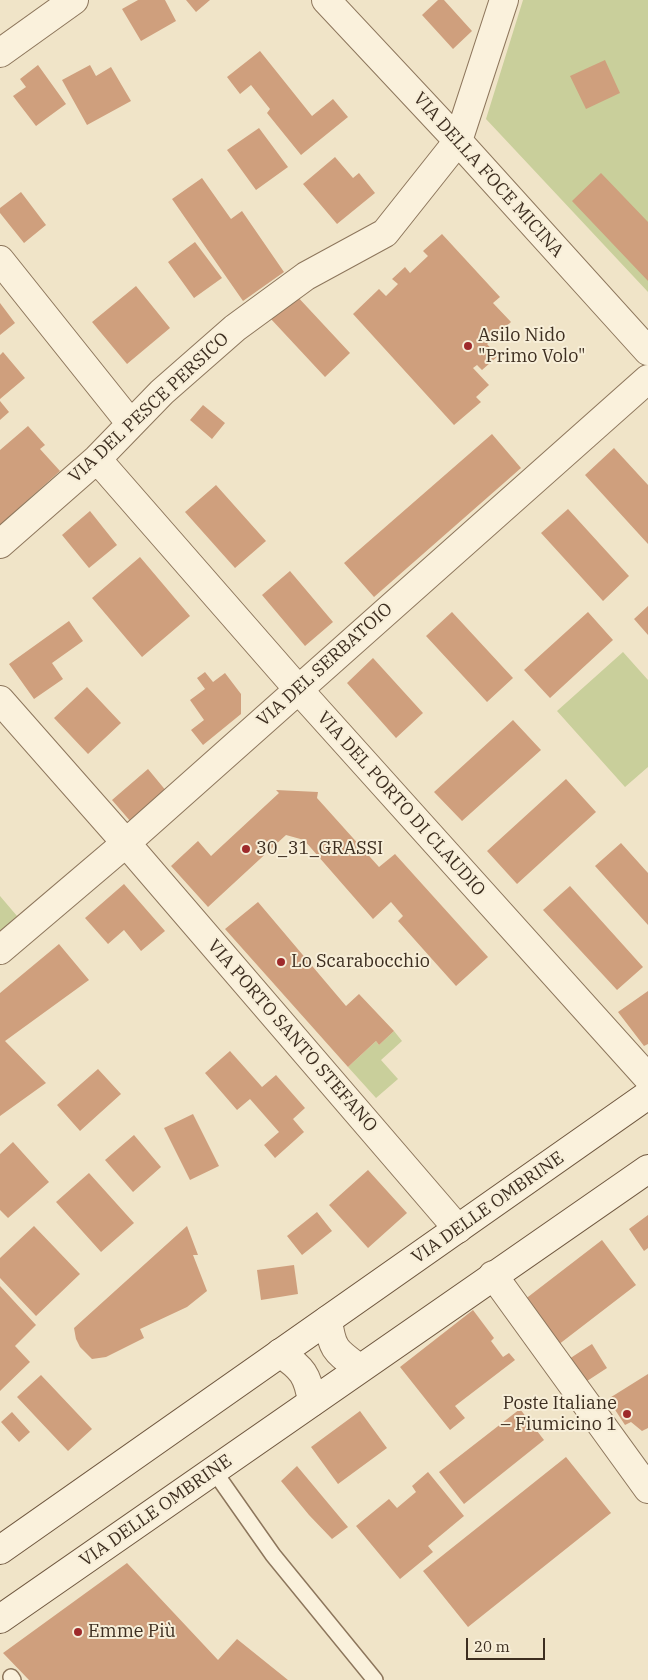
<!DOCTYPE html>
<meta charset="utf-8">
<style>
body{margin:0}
#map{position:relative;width:648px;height:1680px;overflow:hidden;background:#f0e4c8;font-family:"IBM Plex Serif",serif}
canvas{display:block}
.scale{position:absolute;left:466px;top:1638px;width:79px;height:22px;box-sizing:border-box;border:2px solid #3d2e20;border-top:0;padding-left:6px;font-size:15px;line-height:18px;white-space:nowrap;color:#3d2e20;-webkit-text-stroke:4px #f7eed8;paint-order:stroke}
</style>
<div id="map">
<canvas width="648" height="1680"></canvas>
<div class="scale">20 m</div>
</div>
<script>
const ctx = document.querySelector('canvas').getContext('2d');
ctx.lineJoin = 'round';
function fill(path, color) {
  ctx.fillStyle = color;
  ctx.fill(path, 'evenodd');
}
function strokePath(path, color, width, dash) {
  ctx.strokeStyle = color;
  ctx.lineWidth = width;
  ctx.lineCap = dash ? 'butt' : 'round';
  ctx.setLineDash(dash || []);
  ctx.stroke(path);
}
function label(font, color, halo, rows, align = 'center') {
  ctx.font = font + ' "IBM Plex Serif",serif';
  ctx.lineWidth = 4;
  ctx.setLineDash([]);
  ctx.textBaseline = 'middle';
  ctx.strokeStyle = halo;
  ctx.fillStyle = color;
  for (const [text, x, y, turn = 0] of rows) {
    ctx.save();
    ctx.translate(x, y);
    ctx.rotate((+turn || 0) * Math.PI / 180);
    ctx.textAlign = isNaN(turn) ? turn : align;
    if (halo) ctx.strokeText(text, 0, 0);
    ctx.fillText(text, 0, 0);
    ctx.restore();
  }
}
fill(new Path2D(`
 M523,0h125v292l-162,-173z
 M623,652l25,28v87l-23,20 -68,-76z
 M0,896l17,20 -17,15z
 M394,1031l8,10 -21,19 17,19 -22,19 -28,-31 28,-26 3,4z`), '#c9cf9b');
fill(new Path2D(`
 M138,0h27l11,21 -35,20 -19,-32z
 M186,0h24l-14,12z
 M438,0h6l28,31 -19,18 -31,-34z
 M260,51l52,65 21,-17 15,18 -47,38 -34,-42 3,-4 -19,-24 -11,9 -13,-17z
 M605,60l15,33 -34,16 -16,-33z
 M38,65l28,39 -30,22 -23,-30 13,-9 -6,-8z
 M90,65l6,11 15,-9 20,34 -44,24 -25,-45z
 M259,128l29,39 -32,23 -29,-40z
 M335,157l18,21 6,-5 16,20 -38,31 -34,-40z
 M601,173l47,49v59l-76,-80z
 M202,178l29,41 11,-8 42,61 -41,29 -71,-102z
 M21,192l25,33 -22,18 -24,-30v-5z
 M442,234l58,63 -7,6 18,19 -24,22 11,12 -16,14 -5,-5 -4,3 16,17 -13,12 5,5 -27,23 -101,-111 26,-25 7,7 12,-12 -6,-5 13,-12 5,6 18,-17 -5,-5z
 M195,242l27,36 -28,20 -26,-36z
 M136,286l34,42 -43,36 -35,-42z
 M295,294l55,59 -25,24 -55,-59z
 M0,303l15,20 -15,12z
 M3,352l22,26 -25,21v-44z
 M0,401l9,11 -9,8z
 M203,405l22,18 -13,16 -22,-19z
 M28,426l17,19 -5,4 20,22 -60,54v-75z
 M492,434l29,34 -147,129 -30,-34z
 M614,448l34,37v59l-63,-69z
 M216,485l50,56 -31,27 -50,-56z
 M568,509l61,67 -26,25 -62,-68z
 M90,511l27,34 -28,23 -27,-33z
 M140,557l50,59 -48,41 -50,-59z
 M290,571l43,51 -28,24 -43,-51z
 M648,606v29l-14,-16z
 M452,612l61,66 -26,24 -61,-66z
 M588,612l25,28 -63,58 -26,-28z
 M69,621l14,20 -31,22 11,16 -29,20 -25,-35z
 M373,658l50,55 -27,25 -49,-55z
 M205,672l8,10 12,-9 16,21v20l-38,31 -12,-15 13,-10 -14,-20 15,-11 -8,-11z
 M87,687l34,36 -33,31 -34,-36z
 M513,720l28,30 -79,71 -28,-29z
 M148,769l19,23 -36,30 -19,-22z
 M566,779l30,33 -79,72 -30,-33z
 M276,790l42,2 -1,6 62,69 16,-13 93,103 -32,29 -58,-65 5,-5 -12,-14 -18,17 -69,-79 -18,-5 -78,72 -37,-41 27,-25 13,15 68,-63z
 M621,843l27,30v52l-53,-59z
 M124,884l41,47 -24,20 -17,-21 -16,14 -23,-26z
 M570,886l73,81 -26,23 -74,-80z
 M258,902l88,104 13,-12 35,37 -15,14 -3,-4 -28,26 -123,-138z
 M59,944l30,36 -84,61 41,42 -46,33v-123z
 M648,991v53l-4,2 -26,-34z
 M230,1051l32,36 14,-12 29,33 -12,11 11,13 -29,26 -11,-13 15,-13 -29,-33 -13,11 -32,-37z
 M98,1069l23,25 -41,37 -23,-26z
 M193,1114l26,52 -29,14 -26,-52z
 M134,1135l27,32 -28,25 -28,-32z
 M13,1142l36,40 -41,36 -8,-8v-56z
 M368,1170l39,43 -39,35 -39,-43z
 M89,1173l45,50 -33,29 -45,-50z
 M317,1212l15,19 -30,24 -15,-19z
 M648,1215v33l-4,3 -15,-22z
 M34,1226l46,48 -44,42 -36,-38v-20z
 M187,1226l11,29h-5l14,36 -20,16 -47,22 4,9 -38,19 -14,2 -12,-12 -4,-8 -2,-11z
 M602,1240l34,45 -78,60 -34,-45z
 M294,1265l4,29 -37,6 -4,-30z
 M0,1286l36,39 -21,21 15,16 -30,29z
 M473,1310l21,28 -3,3 12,16 6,-4 6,7 -60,46 10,12 -15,12 -50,-63z
 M592,1344l15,24 -23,15 -15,-24z
 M648,1374v54l-6,3 -11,-9 -6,3 -17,-26z
 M41,1375l51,54 -24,22 -51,-54z
 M520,1409l24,31 -80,64 -25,-32z
 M360,1411l27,37 -49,36 -27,-37z
 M12,1412l18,20 -11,10 -18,-20z
 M566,1457l45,56 -143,114 -45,-56z
 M297,1466l51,61 -16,12 -23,-24 -28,-34z
 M428,1472l36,44 -36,30 5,6 -33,27 -44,-53 33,-27 8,9 19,-16 -4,-6z
 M127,1563l91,97 19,-21 51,41h-259l-26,-27z`), '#cf9f7d');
const lane = new Path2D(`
 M214,1471l59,84 102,125
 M11,1677l2,3`);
const street = new Path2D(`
 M326,0l132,141 190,210
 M0,53l74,-53
 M0,260l131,164
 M97,459l201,230 350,389
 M0,544l97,-85 65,-67 73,-64 71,-52 79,-43 73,-92 46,-141
 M0,700l126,143 332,386
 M0,950l126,-107 522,-464
 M493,1275l155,214
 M328,1320c4,30 8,31 31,48
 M280,1353c22,15 28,22 32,49`);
const secondary = new Path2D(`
 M0,1550l648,-455
 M0,1619l648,-450`);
strokePath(lane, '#8d765c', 18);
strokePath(street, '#8d765c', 30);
strokePath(secondary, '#6f573f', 30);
strokePath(lane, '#faf1dc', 15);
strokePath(street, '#faf1dc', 28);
strokePath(secondary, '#faf1dc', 28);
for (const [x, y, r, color] of [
 [468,346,5,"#9e2a2b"],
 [246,849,5,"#9e2a2b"],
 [281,962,5,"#9e2a2b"],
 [627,1414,5,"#9e2a2b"],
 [78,1632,5,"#9e2a2b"]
]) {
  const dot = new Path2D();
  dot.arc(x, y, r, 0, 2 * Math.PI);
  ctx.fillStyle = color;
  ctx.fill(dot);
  strokePath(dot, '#f7eed8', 2);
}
label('18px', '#3d2e20', '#f7eed8', [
 ["VIA DELLA FOCE MICINA",488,175,48],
 ["VIA DEL PESCE PERSICO",149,408,-43],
 ["VIA DEL SERBATOIO",325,665,-42],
 ["VIA DEL PORTO DI CLAUDIO",401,804,48],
 ["VIA PORTO SANTO STEFANO",292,1036,49],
 ["VIA DELLE OMBRINE",488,1208,-35],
 ["VIA DELLE OMBRINE",156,1511,-35]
]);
label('18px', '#3d2e20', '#f7eed8', [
 ["Asilo Nido",478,336],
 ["\"Primo Volo\"",478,357],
 ["30_31_GRASSI",256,849],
 ["Lo Scarabocchio",291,962],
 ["Poste Italiane",617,1404,"right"],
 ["– Fiumicino 1",617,1425,"right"],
 ["Emme Più",88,1632]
], 'left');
</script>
